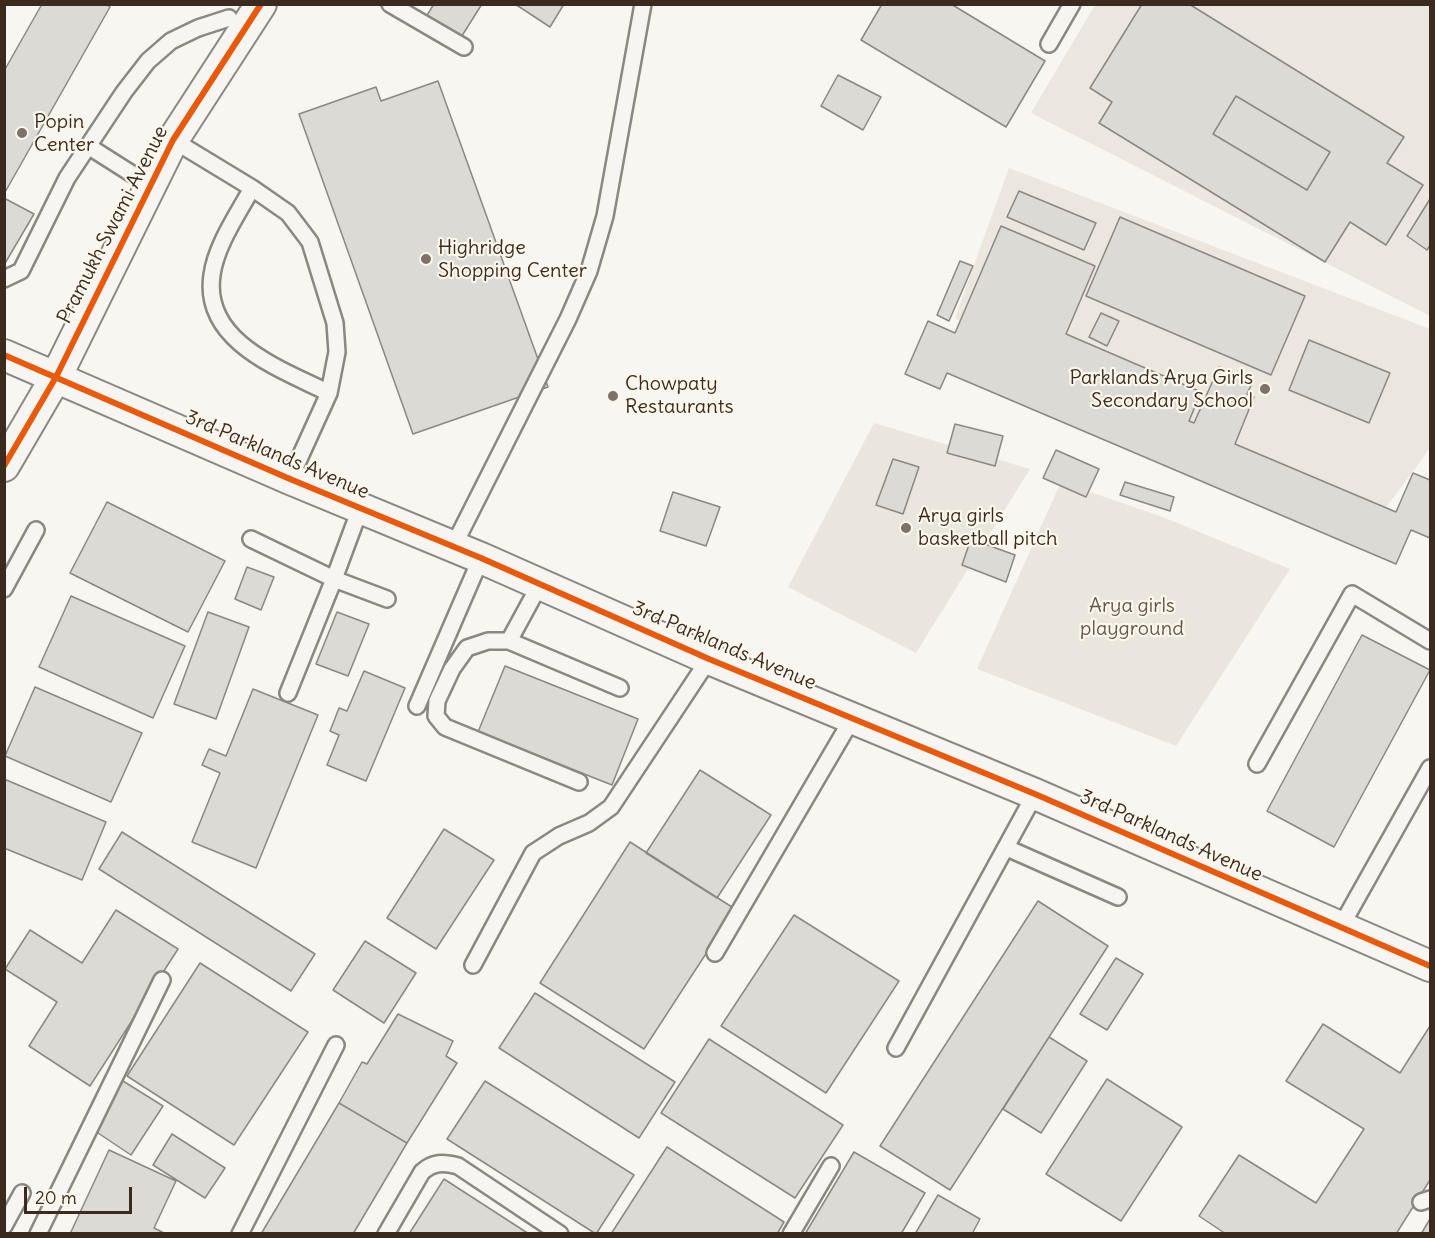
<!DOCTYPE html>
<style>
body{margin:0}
#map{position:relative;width:1435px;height:1238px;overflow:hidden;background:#f8f6f0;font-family:Delius,sans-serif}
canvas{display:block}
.frame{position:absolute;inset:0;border:6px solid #3b2a1e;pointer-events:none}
.scale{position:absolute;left:24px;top:1187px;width:108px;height:27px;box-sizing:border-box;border:3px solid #3b2a1e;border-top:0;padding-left:8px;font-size:18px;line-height:21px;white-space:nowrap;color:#3b2a1e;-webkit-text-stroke:4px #fbf7ec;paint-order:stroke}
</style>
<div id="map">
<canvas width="1435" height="1238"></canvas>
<div class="frame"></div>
<div class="scale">20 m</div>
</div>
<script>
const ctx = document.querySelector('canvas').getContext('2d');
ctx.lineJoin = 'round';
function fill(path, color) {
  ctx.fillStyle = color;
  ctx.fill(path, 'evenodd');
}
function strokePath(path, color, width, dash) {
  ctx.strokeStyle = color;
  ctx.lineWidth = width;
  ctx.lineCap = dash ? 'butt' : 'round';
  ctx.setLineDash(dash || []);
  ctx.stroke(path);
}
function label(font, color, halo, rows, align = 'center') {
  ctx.font = font + ' Delius,sans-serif';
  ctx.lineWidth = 4.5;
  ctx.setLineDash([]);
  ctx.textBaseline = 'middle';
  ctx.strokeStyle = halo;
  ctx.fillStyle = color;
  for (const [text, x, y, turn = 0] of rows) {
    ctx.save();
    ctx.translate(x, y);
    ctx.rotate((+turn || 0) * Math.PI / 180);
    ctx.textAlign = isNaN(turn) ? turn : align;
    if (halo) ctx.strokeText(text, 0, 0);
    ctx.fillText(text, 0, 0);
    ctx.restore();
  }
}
fill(new Path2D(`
 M1095,5h335v311l-399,-203z
 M1009,168l421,161v119l-56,76 -419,-206z`), '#ebe6de');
fill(new Path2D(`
 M874,423l156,46 -114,184 -128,-66z
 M1061,482l99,34 130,53 -114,177 -199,-77z`), '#eae6dd');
const building = new Path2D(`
 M42,4h64l4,3 -106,187v-123z
 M434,4h48l-24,38 -34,-22z
 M515,4h49l-14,23z
 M882,4h69l94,57 -39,66 -145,-87z
 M1142,4h47l215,133 -17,26 36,22 -37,60 -36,-23 -25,40 -226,-139 13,-21 -22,-14zM1236,96l94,56 -23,38 -94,-56z
 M838,75l43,22 -18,33 -42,-24z
 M438,81l110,306 -135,47 -114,-320 77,-27 5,14z
 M1236,96l94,56 -23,38 -94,-56z
 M1019,191l77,32 -12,27 -77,-33z
 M4,198l30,16 -30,51z
 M1430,199v46l-3,5 -20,-14z
 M1120,217l185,79 -34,79 -185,-79z
 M1001,226l94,40 -29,68 135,58 -12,29 5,2 25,-56 34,14 -6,13 7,3 -19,47 161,68 17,-39 17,7v58l-19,-8 -15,34 -449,-191 -7,16 -35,-15 23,-53 27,12z
 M960,261l13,5 -24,55 -12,-6z
 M1101,313l18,8 -12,25 -18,-9z
 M1309,340l81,33 -21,50 -80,-33z
 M955,424l48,12 -8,30 -48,-13z
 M1056,450l43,19 -13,28 -43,-19z
 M893,459l26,8 -16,47 -27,-9z
 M1125,482l49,15 -4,14 -50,-16z
 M673,492l47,15 -14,39 -46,-15z
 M107,502l118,59 -37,71 -118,-59z
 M971,539l44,16 -9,27 -44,-17z
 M247,567l27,10 -13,33 -26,-11z
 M71,596l114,50 -32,72 -114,-51z
 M208,612l41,15 -33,92 -42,-15z
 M337,612l32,12 -21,52 -32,-12z
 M1362,635l68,35 -96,177 -67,-36z
 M505,666l133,53 -26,66 -134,-53z
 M364,671l41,17 -39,93 -39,-16 12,-30 -9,-4 9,-23 8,3z
 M35,687l107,46 -31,69 -106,-46z
 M253,689l65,26 -62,153 -64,-26 28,-69 -18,-8 7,-16 17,7z
 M700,770l71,45 -54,83 -71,-45z
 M4,779l102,43 -24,58 -78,-32z
 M444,829l50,31 -58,89 -49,-31z
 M122,832l193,122 -24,37 -192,-122z
 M630,842l105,67 -91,140 -104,-66z
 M1038,901l70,45 -158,244 -70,-44z
 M116,910l62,39 -88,137 -61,-40 28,-44 -52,-33 25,-39 52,33z
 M794,915l105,66 -73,112 -105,-67z
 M365,941l51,32 -32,50 -51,-33z
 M1116,958l27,16 -36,56 -27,-16z
 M200,963l108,69 -74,113 -107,-69z
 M535,993l140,89 -36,56 -140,-90z
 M398,1014l55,27 -7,15 11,7 -50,80 -68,-40 23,-41 5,2z
 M1323,1024l77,49 30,-47v154l-34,54h-170l-27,-18 40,-61 77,48 48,-74 -78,-48z
 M1049,1037l38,24 -46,72 -38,-24z
 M709,1039l134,86 -48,73 -134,-85z
 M1107,1079l75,48 -61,94 -75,-47z
 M123,1081l40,25 -32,49 -39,-26z
 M485,1081l149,94 -38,59 -149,-95z
 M339,1103l68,40 -54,91h-92z
 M172,1134l53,34 -20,30 -52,-33z
 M667,1147l117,75 -7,12h-166z
 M109,1150l67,31 -22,47 12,6h-96z
 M854,1152l71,41 -24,41h-96z
 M444,1179l85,55h-120z
 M938,1195l42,24 -8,15h-57z
 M1430,1219v15h-9z`);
fill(building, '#dcdad5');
strokePath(building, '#8b8781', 1.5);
const service = new Path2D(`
 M390,4l74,43
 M1049,44l23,-40
 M173,140l79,48 36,25 22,29 25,81 2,29 -8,41 -39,86
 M88,146l63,40
 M252,188c-14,26 -36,57 -40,87 -10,67 69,94 117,118
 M4,279l17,-8 46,-93 57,-86 24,-31 23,-20 27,-13 31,-10
 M360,509l-26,70 53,20
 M251,539l83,40 -46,114
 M453,547l115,-228 21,-48 16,-55 38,-212
 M540,584l-31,57 111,47
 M4,589l32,-59
 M509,641h-21l-21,7 -15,21 -15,32 -1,15 9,11 134,55
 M417,706l64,-148
 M1257,764l95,-170 78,47
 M1007,848l111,49
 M1340,928l90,-160
 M715,953l137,-234
 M473,965l60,-112 26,-17 30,-13 22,-16 98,-148
 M896,1048l139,-254
 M1421,1202l9,-3
 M4,1226l18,-33
 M38,1234l124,-254
 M240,1234l96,-189
 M386,1234l36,-62c11,-10 21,-10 36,-6l102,68
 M791,1234l40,-68`);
const minor = new Path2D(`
 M4,355l286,124 191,79 228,101 326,135 395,172
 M4,466l52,-89 117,-237 88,-136`);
strokePath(service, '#8b8781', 20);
strokePath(minor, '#8b8781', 34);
strokePath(service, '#f6f5f1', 15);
strokePath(minor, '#f6f5f1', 30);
strokePath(new Path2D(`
 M4,355l286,124 191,79 228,101 326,135 395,172
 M4,466l52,-89 117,-237 88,-136`), '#e8590c', 6);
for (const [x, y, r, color] of [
 [22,133,6,"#7d7168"],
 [426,259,6,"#7d7168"],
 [1265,389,6,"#7d7168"],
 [613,396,6,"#7d7168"],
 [906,528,6,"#7d7168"]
]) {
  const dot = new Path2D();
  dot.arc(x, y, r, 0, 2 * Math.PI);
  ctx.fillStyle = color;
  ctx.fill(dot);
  strokePath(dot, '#fbf7ec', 2);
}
label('20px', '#3b2a1e', '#fbf7ec', [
 ["Popin",34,122],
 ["Center",34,145],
 ["Highridge",438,248],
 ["Shopping Center",438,271],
 ["Parklands Arya Girls",1253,378,"right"],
 ["Secondary School",1253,401,"right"],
 ["Chowpaty",625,384],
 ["Restaurants",625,407],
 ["Arya girls",918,516],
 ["basketball pitch",918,539]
], 'left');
label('20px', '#3b2a1e', '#fbf7ec', [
 ["Pramukh Swami Avenue",113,225,-63],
 ["3rd Parklands Avenue",277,455,23],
 ["3rd Parklands Avenue",724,646,23],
 ["3rd Parklands Avenue",1171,836,24]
]);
label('20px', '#64564a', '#fbf7ec', [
 ["Arya girls",1132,606],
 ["playground",1132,629]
]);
</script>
